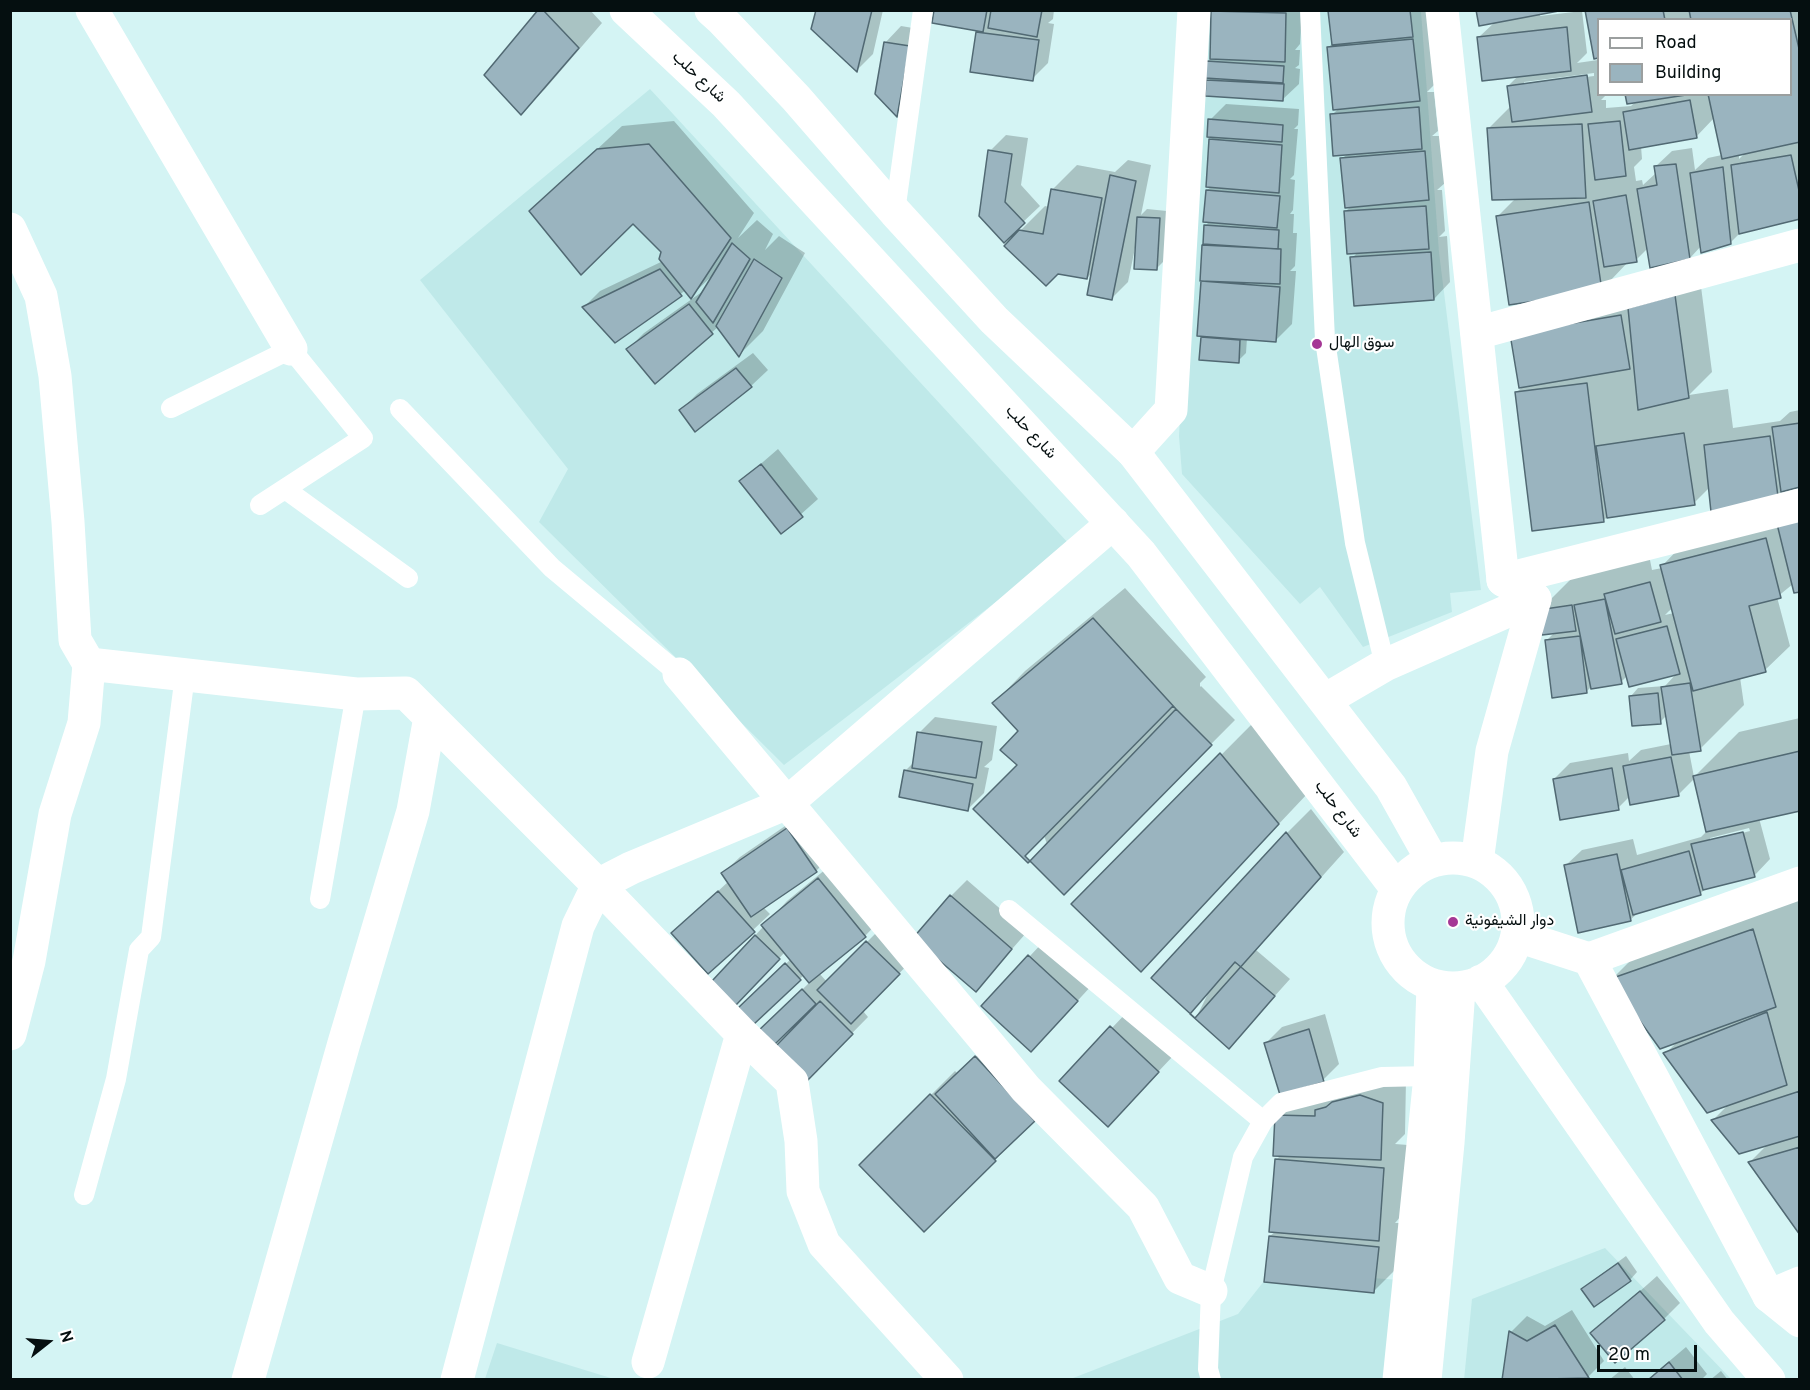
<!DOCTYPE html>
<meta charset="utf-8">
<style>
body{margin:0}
#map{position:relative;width:1810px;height:1390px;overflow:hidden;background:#d4f4f4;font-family:Overpass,sans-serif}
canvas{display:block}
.frame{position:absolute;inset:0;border:12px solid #050f10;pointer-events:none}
.legend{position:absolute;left:1597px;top:18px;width:195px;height:78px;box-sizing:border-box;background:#fff;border:2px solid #9b9f9f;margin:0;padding:8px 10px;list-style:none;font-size:18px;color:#050f10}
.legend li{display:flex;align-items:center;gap:12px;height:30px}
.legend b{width:30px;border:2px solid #9b9f9f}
.north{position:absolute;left:18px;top:1312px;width:60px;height:60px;-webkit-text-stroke:4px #fff;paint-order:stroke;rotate:73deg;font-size:16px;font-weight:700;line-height:24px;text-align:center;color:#050f10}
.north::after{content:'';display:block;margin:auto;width:21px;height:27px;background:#050f10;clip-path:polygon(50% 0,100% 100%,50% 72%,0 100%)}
.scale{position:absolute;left:1597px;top:1345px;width:100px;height:27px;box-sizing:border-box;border:3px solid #050f10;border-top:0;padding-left:8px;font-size:18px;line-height:21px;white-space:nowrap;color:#050f10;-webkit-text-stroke:4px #fff;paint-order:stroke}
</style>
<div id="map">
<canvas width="1810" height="1390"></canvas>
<div class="frame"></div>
<ul class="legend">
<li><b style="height:8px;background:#fff"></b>Road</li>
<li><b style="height:16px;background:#9ab4bf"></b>Building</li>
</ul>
<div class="north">N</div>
<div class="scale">20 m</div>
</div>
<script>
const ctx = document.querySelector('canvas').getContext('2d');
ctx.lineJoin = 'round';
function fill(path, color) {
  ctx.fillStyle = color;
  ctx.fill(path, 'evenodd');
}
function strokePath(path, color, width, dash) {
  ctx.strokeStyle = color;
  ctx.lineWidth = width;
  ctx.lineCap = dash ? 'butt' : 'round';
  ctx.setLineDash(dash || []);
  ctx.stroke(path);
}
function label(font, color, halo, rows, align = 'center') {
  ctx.font = font + ' Overpass,Vazirmatn,sans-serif';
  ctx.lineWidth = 4.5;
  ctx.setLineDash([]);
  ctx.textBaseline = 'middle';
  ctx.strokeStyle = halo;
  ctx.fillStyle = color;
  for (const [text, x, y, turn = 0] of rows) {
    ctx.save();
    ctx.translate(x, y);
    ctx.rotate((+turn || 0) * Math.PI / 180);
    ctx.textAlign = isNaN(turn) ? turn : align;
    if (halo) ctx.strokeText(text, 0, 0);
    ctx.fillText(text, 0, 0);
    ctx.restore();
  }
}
fill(new Path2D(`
 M1200,11h221l18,241 42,338 -31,3 2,19 -89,35 -43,-60 -20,17 -118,-130 -3,-38z
 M650,89l420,456 -286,220 -245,-243 29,-53 -148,-189z
 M1605,1248l126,131 -267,1 8,-81z
 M1272,1271l143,10 -19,98 -328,1 170,-66z
 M497,1343l117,36h-129z`), '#bfe9e9');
fill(new Path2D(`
 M540,10h50l12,13 -57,66 -24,24z
 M817,10h66l-10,44 -16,16z
 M936,10h118l-1,9 -5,4 6,1 -6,39 -16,16 -61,-8 7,-41z
 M1213,10h89l-2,34 -5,6h5l-1,15 -4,3 5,1 -1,15 -17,16 -74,-19 4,-4 -4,-16 3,-3z
 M1331,10h96l16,66 -16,16h7l4,39 -6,5h8l5,47 -8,7h5l3,41 -6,6 8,-1 3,46 -16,17 -82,-41 6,-6 -12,-41 5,-5 -9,-47 6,-6 -16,-38 7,-7 -10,-61 4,-4z
 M1586,10h214v207l-59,15 -11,11 -28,2 -12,13 -42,-10 -12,12 -7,1 -19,20 89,-10 13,101 -23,23 39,-6 5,39 47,-7 10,-9 10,-2v76l-6,1 -16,15 -68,-15 -16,16 -86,13 -5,5 -87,-128 5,-5 -10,-53 38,-38 -51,-81 18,-18 -28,-69 23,-23 -3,-20 11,-11 -40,-38 16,-15 45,-9v3l42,-5 5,42 -10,10 21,-3v34h9l-6,6h5v8l25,-2 5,-5 -9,-7h163v-74h-192v37h-3zM1594,73v3l-70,9v-3zM1714,118l8,37 -14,3 -13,12 -3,-22 -20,3 -17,16 1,6 -13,12 -1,-5 -6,1 -2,-14 8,-8 -1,-13 55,-9zM1746,152l-7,7v-5z
 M901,26l24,4 -12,69 -16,16 -20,-22 8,-50z
 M1226,104l73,5 -1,16 -4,4h4l-4,46 -4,4 5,1 -2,30 -3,4h4l-1,19h4l-2,33 -5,5h6l-4,53 -16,16 -29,-2 -1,15 -8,8 -36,-23 3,-3h-6l4,-89 3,-3 -1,-17 5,-5 -3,-31 5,-4 -1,-47 3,-3 -4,-16z
 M674,121l80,92 -16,25 19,-18 16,14 -8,16 14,-14 26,17 -42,78 -24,24 -21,-28 -63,55 -27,-33 16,-16 62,-44 8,-15 -23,22 -5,-6 -71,51 -31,-34 16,-16 63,-30v-10l-30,-29 -102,-11 91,-85z
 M1006,135l22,3 -7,47 19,21 -36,34 -14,-89z
 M1128,160l23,5 -10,50 6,-6 20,2 -3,50 -8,8 -21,-21 -7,34 -16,16 -19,-26 -6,6 -67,-47 25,-25 4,1 3,-17 25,-25 38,7z
 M753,353l15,17 -17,16 -56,44 -14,-20 16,-16z
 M778,449l40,50 -37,33 -40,-51z
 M1789,515l4,69 -16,13 13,49 -25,24 -25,7 4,28 -44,44 -11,2 5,26 45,-45 61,-14v91l-41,9 11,41 -16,17 -48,12 -6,6 -61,18 -9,8 -65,-54 17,-16 51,-11 4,16 64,-18 7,-7 -13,-52 -17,17 -48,1 -12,12 -64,-29 16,-16 58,-10 1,8 12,-11 30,-6 -4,-29 -7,7 -29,-26 7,-8 27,-2 12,-13 -50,3 -6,6 -29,4 -6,6 -40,-51 9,-9 -15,-22 44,-44 65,-11 3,15 10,-2v-2l24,-25zM1673,608l1,5 -9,2 4,-4zM1749,828l1,3 -40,10v-3z
 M1125,588l81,89 -6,6v4l1,-1 34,34 -171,172 -45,-127 1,-34 -26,-28 31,-32z
 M935,717l62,9 -5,34 -8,7 5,1 -5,25 -16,16 -63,-38 9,-9 5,-29z
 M1253,723l56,69 -168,178 -68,-66z
 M1311,809l33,43 -88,98 34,29 -61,68 -33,-29 91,-185z
 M804,813l28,42 -16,16 -53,36 7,7 -17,16 -63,-13 39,-36 -6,-8 17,-16z
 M843,855l46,56 -24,25 -46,37 8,9 56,-56 32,31 -52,54 5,6 -62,63 8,-73 -2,-1 -53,26 51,-50 -6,-7 -51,48 3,-31 35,-33 -6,-7 -33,35 -39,-6 74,-80z
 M967,880l60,52 -51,58 -25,-94z
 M1800,894v338l-50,-70 18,-18 -55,-24 17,-17 -65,-49 12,-12 -65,-63 44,-44z
 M1045,940l48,44 -46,50 -64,-28z
 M1128,1011l46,44 -50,53 -62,-27z
 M1325,1014l14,50 -16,16 -57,-37 16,-16z
 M992,1041l27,95 -95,94 -63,-65 94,-94 3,3z
 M1406,1079l-1,55 -10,10 13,1 -6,70 -7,8h7l-4,44 -25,25 -103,-56 6,-5v-71l6,-6 -6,-38 24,-25z
 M1626,1256l11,16 -7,8 -47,9 8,-7z
 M1657,1276l23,27 -16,16 -71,14z
 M1572,1310l32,51 -16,16 -85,3 8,-48 16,-16 18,10z
 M1686,1347l21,27 -6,6h-54z
 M1625,1367l10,13h-26z
 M1721,1371l7,9h-18z`), '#0003');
const building = new Path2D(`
 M538,10h5l36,38 -58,67 -37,-40z
 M816,10h56l-15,62 -46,-43z
 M934,10h53l-4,22 -51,-9z
 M991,10h51l-5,27 -49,-9z
 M1410,10l3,27 -81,8 -4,-34z
 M1476,10h88l-85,16z
 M1585,10h78l2,10h-67v38l-4,1z
 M1689,10h101l10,43v89l-78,17 -14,-65h82v-74h-99z
 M1211,11l75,2 -1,49 -75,-3z
 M1567,27l4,44 -89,10 -5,-44z
 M976,32l63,8 -6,41 -63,-9z
 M1413,39l7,62 -87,9 -6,-63z
 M884,42l26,4 -13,71 -22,-23z
 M1206,61l78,5 -1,17 -78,-5z
 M1587,75l5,37 -80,10 -5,-36z
 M1206,80l78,4 -1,17 -78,-5z
 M1625,94h61v1l-59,9z
 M1690,100l7,38 -68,12 -6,-38z
 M1419,107l3,42 -89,7 -3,-42z
 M1208,119l75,6 -1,17 -75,-5z
 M1620,121l6,55 -31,4 -7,-56z
 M1582,124l4,74 -94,2 -5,-72z
 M1209,139l73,6 -3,48 -73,-6z
 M649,144l82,94 -40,61 -32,-40 2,-7 -28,-28 -52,51 -52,-64 68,-62z
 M988,150l24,4 -7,48 20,21 -21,20 -25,-27z
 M1425,151l4,49 -84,8 -5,-50z
 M1791,155l9,40v24l-61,15 -8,-69z
 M1676,164l14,95 -40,9 -13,-79 20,-4 -3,-19z
 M1723,167l8,77 -30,9 -11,-80z
 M1110,175l26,6 -24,119 -25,-5z
 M1051,189l51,9 -15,81 -29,-5 -12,12 -42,-40 15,-16 24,4z
 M1206,190l74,6 -3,32 -74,-6z
 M1626,195l11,67 -33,5 -11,-66z
 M1589,202l13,89 -93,14 -13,-89z
 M1426,206l3,43 -82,5 -3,-43z
 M1137,217l23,1 -3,52 -23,-1z
 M1204,225l75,5 -1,19 -75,-5z
 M732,243l18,16 -37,64 -17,-21z
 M1202,245l79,4 -1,35 -80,-3z
 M1431,252l3,48 -80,6 -4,-49z
 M754,259l28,19 -43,79 -23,-31z
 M660,269l22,27 -67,47 -33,-36z
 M1201,281l79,6 -4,55 -79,-6z
 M1675,295l14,103 -51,12 -10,-102z
 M689,304l24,30 -58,50 -29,-35z
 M1621,315l9,54 -111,19 -9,-54z
 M1201,337l39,3 -1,23 -40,-3z
 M736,368l16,19 -57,45 -16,-22z
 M1587,383l17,139 -72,9 -17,-139z
 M1800,423v64l-19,5 -9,-65z
 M1684,433l11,72 -88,13 -11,-72z
 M1770,436l9,68 -68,8 -7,-67z
 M761,464l42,53 -22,17 -42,-53z
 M1800,519v73l-6,1 -17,-69z
 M1766,538l15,60 -32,8 17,66 -73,19 -33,-126z
 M1650,582l11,40 -46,12 -11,-40z
 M1605,599l17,85 -31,5 -17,-84z
 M1572,605l4,26 -34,4 -4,-25z
 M1093,618l83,91 -148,154 -55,-54 44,-44 -17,-15 18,-19 -26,-28z
 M1667,626l13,48 -51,13 -13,-48z
 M1580,636l7,57 -35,5 -7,-58z
 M1690,683l11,68 -29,4 -11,-68z
 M1658,693l3,31 -29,2 -3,-30z
 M1173,706l39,39 -148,150 -39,-39z
 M917,732l65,10 -6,36 -64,-10z
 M1800,751v60l-94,21 -13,-56z
 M1220,753l59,71 -138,148 -70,-68z
 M1671,757l8,39 -49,9 -7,-39z
 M1612,768l7,42 -59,10 -7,-41z
 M904,770l69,14 -5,27 -69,-14z
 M787,828l30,44 -66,45 -30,-44z
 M1286,832l35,45 -126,141 -44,-40z
 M1743,832l12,45 -52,13 -12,-46z
 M1689,851l12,44 -68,20 -12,-45z
 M1617,854l14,67 -53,12 -14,-68z
 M818,878l48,59 -57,46 -48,-58z
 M718,891l37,41 -47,42 -37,-41z
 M950,895l62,54 -36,43 -63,-54z
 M1753,929l23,78 -116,42 -50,-70z
 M755,935l25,24 -44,46 -25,-23z
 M866,941l34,33 -49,50 -34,-34z
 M1028,955l50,46 -47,51 -50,-46z
 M1235,962l40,34 -46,53 -39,-35z
 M785,963l16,17 -48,45 -15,-17z
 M802,989l14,15 -44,43 -15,-15z
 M820,1001l33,33 -47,48 -33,-33z
 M1767,1012l20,73 -80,28 -44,-60z
 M1110,1026l49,46 -51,55 -49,-46z
 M1309,1029l15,53 -44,13 -16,-52z
 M975,1056l60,65 -40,38 -60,-65z
 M1800,1091v45l-61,18 -28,-34z
 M930,1094l66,67 -72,71 -65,-67z
 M1360,1095l23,8 -2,57 -108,-4 2,-41 40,1v-6l11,-3 6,-5z
 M1800,1147v88l-52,-73z
 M1275,1159l109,9 -5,73 -110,-9z
 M1269,1236l110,11 -5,46 -110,-11z
 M1618,1263l13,18 -37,26 -13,-18z
 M1640,1291l25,29 -50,43 -25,-30z
 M1555,1325l34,53 -87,2 7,-49 18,10z
 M1669,1362l14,18h-35z`);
fill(building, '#9ab4bf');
strokePath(building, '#516973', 1.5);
strokePath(new Path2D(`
 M1310,10l15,330 30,203 30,122
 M895,212l28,-202
 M171,408l120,-59 72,89 -103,67
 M400,409l152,159 127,106
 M285,489l123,89
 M320,899l36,-205
 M1009,910l254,211
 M84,1195l32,-116 23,-129 12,-13 34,-262
 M1211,1380l-3,-11 3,-78 32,-134 20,-36 18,-18 101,-26 48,-1`), '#fff', 20);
strokePath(new Path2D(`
 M92,10l199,339
 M10,229l31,67 14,80 13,146 7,118 14,24 -5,59 -29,91 -26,147 -19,73
 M1477,333l323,-88
 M1133,452l38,-42 23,-400
 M1503,580l297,-75
 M89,664l267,30 50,-1 192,192 144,149 50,48 9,59 2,50 21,53 123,136
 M679,674l347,415 117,118 37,71 31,13
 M1325,700l60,-35 150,-66
 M1589,959l211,-76
 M1769,1296l31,-13
 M648,1362l94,-328
 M248,1380l96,-337 69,-232 17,-94
 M457,1380l121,-454 20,-41 33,-17 156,-65 326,-280`), '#fff', 33);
strokePath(new Path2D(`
 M1442,10l61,570 32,19 -43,152 -15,111
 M1399,1380l31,-304 3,-90
 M1425,1380l23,-237 11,-154`), '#fff', 33);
strokePath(new Path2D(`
 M626,10l100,94 415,450 256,335
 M711,10l10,9 75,79 99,114 99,108 139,132 258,335 41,73
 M1388 923a65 65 0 1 1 130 0a65 65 0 1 1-130 0Z
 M1518,936l71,23 180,337 31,25
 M1481,981l238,341 50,58`), '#fff', 33);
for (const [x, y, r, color] of [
 [1317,344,6,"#a53795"],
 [1453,922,6,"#a53795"]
]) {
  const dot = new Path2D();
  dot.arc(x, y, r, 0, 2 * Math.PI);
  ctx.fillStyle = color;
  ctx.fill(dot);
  strokePath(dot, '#fff', 2);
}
label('16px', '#050f10', '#fff', [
 ["شارع حلب",698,78,43],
 ["شارع حلب",1030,433,47],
 ["شارع حلب",1337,810,53]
]);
label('16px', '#050f10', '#fff', [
 ["سوق الهال",1329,344],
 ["دوار الشيفونية",1465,922]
], 'left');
</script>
